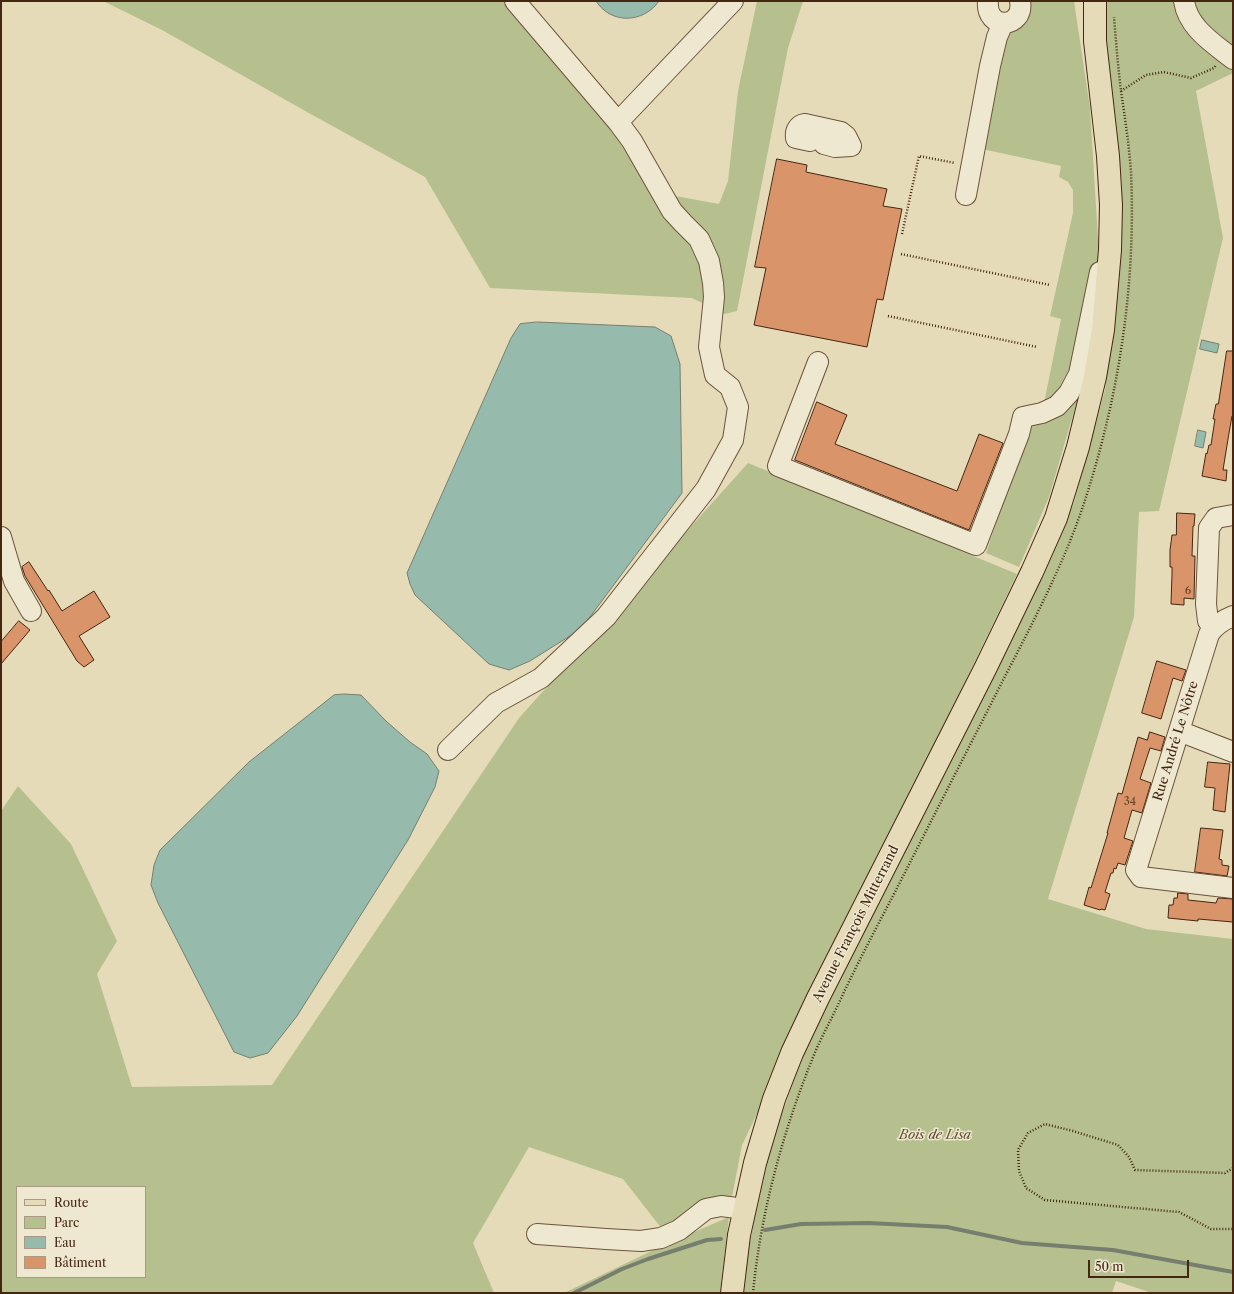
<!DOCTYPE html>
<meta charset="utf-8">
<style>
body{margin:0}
#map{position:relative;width:1234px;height:1294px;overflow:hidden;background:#e5dbb8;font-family:"Libre Caslon Text",serif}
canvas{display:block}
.frame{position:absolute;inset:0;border:2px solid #452611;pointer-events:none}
.legend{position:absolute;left:16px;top:1186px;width:130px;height:92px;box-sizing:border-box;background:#eee8d1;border:1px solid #aa9a84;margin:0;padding:5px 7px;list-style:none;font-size:12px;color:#452611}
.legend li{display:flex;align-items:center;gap:8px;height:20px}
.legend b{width:20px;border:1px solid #aa9a84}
.scale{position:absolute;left:1088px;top:1260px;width:101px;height:18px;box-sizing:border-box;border:2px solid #452611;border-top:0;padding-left:5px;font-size:12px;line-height:14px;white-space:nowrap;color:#452611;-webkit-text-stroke:3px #eee8d1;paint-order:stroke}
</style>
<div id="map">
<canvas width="1234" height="1294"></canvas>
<div class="frame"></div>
<ul class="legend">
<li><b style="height:5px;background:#e5dbb8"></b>Route</li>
<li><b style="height:11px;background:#b6c08e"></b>Parc</li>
<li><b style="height:11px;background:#96bbac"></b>Eau</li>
<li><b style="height:11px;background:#d9946a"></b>Bâtiment</li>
</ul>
<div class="scale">50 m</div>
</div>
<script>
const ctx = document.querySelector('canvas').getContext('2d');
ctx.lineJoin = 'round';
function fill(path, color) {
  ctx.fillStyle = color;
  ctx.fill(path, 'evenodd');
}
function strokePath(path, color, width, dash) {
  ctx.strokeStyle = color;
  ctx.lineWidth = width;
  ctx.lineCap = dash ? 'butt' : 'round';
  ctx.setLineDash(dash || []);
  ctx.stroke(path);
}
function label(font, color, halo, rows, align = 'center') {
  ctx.font = font + ' "Libre Caslon Text",serif';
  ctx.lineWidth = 3;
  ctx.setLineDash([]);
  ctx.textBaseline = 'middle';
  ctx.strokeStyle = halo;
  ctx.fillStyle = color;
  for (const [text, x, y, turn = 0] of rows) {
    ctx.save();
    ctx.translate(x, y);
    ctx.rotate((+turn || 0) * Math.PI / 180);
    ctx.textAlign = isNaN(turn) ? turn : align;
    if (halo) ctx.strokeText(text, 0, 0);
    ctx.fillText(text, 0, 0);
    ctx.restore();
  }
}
fill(new Path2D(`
 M103,1h60l3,1 1,-1h337l108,130 41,61 66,12 9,-23 10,-90 19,-90h46l-15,47 -51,263 -12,3 -33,-16 -202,-10 -65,-111 -118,-65 -145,-82z
 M1028,1h46l16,107 9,147 -12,112 -38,130 -30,70 -33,-14 41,-123 15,-17 19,-94 -11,-3 23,-103v-23l-5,-8 -9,-5 2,-11 -79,-17 23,-104 5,-12 14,-12z
 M1102,1h131v72l-37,18 27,147 -64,273 -20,1 -5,105 -86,282 98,30 87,10v354h-81l-36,-12 -4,12h-371l15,-84 13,-59 38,-106 115,-227 111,-222 41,-93 31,-112 13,-100 4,-101z
 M748,463l269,111 -275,571 -10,52 -70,32 -39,-50 -94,-32 -56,96 21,50h-493v-482l17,-25 53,58 46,97 -20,33 35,113 140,-2 247,-367zM17,1187h128v90h-128z
 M729,1217l-9,76h-156l100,-48z`), '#b6c08e');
const water = new Path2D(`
 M596,1h63c-15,22 -48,24 -63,0z
 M537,322l118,5 16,9 9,28 2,129 -101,136 -51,32 -21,9 -20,-6 -74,-69 -5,-11 -3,-11 104,-235 9,-14z
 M1202,340l17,4 -2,9 -17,-4z
 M1198,430l8,2 -3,16 -8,-2z
 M344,694l17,1 25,26 24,21 17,12 12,17 -4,16 -27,53 -111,176 -29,37 -18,5 -16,-6 -76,-149 -7,-18 3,-20 6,-15 89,-88 85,-67z`);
fill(water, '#96bbac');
strokePath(water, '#767f6e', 1);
strokePath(new Path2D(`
 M765,1230l36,-6 68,-1 78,4 75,16 91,7 120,22
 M574,1293l48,-24 26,-10 59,-19 14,-1`), '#767f6e', 4);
const building = new Path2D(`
 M777,159l30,6 -1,7 81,17 -4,17 19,3 -19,91 -6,-1 -10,48 -113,-22 12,-57 -11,-1z
 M1227,351h6v65h-1l-3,17 -6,37h4l-1,11 -24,-5 4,-23 1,1 2,-9h2l4,-26h-2l3,-15h2z
 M817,402l30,13 -12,29 122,47 22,-57 24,9 -34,87 -174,-70z
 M1177,513l18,1 -1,12h-1l-1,30h3l-1,43 -10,-1v7l-13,-1 1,-30v-7h-2v-17l2,-15h4z
 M29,562l19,29 1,-1 13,21 32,-20 16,26 -31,19 15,24 -10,7 -7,-6 -52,-85 -3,-9z
 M19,621l11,9 -29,34v-22z
 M1157,661l29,9 -4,11 -9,-3 -12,41 -19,-6z
 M1150,732l15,5 -4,14 -11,-3 -10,31 11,4 -9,30 -10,-3 -8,28 9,3 -8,24 -7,-2 -2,6 -2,-1 -1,5h-2l-6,19 5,2 -5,16 -4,-1 -1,1 -16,-5 5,-18 2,1 17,-55h-1l11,-40 4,1 16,-57 9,3z
 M1208,762l22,2 -5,48 -12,-2 2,-22 -10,-1z
 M1201,828l22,2 -4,29 3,1v5l7,1 -2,10 -32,-4z
 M1178,893l10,1v6l28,3 2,-5 15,1v23l-35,-3v2l-30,-3 1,-13h4l1,-7h3z`);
fill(building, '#d9946a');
strokePath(building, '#452611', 1);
const minor = new Path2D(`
 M988,1c-3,30 37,28 32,0
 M1184,1c4,27 29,42 49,58
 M618,122l115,-121
 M810,141l-14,-3c-1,-7 2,-13 9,-14l36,8 5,4 5,10 -16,1 -11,-3
 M966,195l24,-129 7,-29 6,-14
 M818,362l-40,104 198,79 43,-111 4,-17 19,-4 15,-7 12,-13 10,-19 21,-102
 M1,537l13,44 17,30
 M1233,616c-10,4 -18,9 -24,18l-73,236 5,7 92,11
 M1214,627l-6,-6 -2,-17 3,-76 7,-10 17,-3
 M1179,731l54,21
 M448,750l48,-47 45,-25 65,-61 100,-128 27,-49 5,-33 -8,-20 -15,-12 -6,-28 5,-50 -1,-14 -4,-22 -10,-22 -16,-16 -11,-12 -40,-70 -14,-19 -103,-121
 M537,1234l69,5 35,2 20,-3 18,-8 27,-21 15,-3 24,3`);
const major = new Path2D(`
 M732,1293l7,-58 16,-72 19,-64 18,-46 26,-55 167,-329 47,-97 24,-54 22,-71 17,-70 8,-47 7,-80 1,-45 -3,-49 -13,-115v-40`);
strokePath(minor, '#6d533b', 22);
strokePath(major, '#452611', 24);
strokePath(new Path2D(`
 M1121,91l25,-16 18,-3 27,6 23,-10 2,-3
 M902,234l17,-78 36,7
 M901,254l149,31
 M888,316l149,31
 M1233,1168l-8,5 -90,-3 -6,-13 -11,-12 -45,-14 -28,-7 -17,9 -10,17 1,21 7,17 19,12 134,12 32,17h22
 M753,1293c8,-83 31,-166 63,-243 6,-14 14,-28 21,-43 18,-39 38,-77 58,-115 35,-69 70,-137 105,-206 32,-62 66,-125 87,-192 33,-104 49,-213 44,-322 -2,-27 -6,-54 -10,-81 -3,-24 -5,-49 -7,-74`), '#452611', 2.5, [1, 2]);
strokePath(minor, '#eee8d1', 20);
strokePath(major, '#e5dbb8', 22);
label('11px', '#6a4227', null, [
 ["6",1188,591],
 ["34",1130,802]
]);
label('13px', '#452611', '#eee8d1', [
 ["Rue André Le Nôtre",1176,741,-73],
 ["Avenue François Mitterrand",856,924,-63]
]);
label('italic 13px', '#614c30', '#eee8d1', [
 ["Bois de Lisa",935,1135]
]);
</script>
